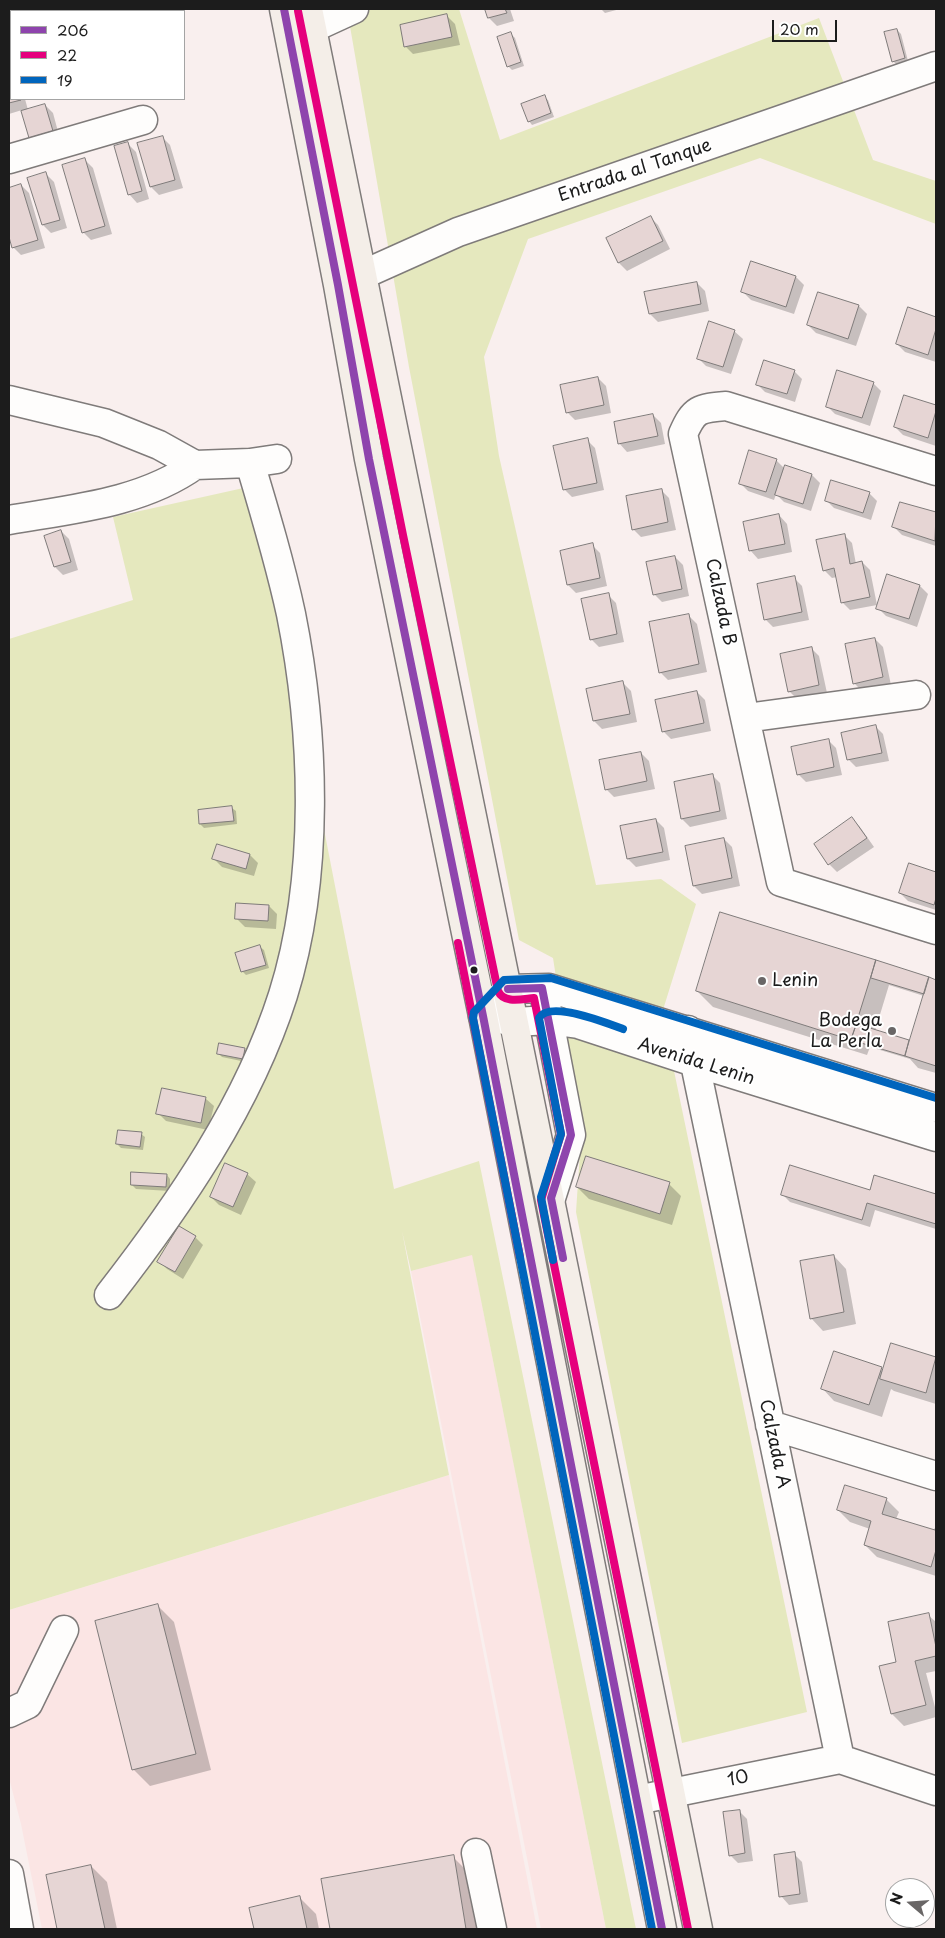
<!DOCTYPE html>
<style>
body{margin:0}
#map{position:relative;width:945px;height:1938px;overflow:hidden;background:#f9efee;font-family:"Playpen Sans",sans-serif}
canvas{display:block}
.frame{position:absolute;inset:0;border:10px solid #1c1c1c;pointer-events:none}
.legend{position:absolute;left:10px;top:10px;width:175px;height:90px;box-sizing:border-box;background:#fff;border:1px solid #a4a4a4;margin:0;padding:6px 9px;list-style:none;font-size:15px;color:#1c1c1c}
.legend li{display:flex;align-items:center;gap:10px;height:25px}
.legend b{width:25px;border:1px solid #a4a4a4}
.north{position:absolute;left:885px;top:1878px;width:50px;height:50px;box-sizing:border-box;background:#fff;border:1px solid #a4a4a4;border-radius:50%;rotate:288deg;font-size:14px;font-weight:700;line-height:20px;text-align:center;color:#1c1c1c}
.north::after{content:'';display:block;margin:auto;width:18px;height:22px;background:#696666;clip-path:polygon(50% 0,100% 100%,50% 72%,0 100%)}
.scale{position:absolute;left:772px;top:20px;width:65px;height:22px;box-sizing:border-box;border:2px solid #1c1c1c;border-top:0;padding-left:6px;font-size:15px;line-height:18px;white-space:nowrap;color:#1c1c1c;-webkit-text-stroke:4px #fff;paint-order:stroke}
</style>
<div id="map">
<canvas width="945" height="1938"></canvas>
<div class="frame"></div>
<ul class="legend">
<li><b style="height:6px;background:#8e44ad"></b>206</li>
<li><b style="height:6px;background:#e5007d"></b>22</li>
<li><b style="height:6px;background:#0065bd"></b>19</li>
</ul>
<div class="north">N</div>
<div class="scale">20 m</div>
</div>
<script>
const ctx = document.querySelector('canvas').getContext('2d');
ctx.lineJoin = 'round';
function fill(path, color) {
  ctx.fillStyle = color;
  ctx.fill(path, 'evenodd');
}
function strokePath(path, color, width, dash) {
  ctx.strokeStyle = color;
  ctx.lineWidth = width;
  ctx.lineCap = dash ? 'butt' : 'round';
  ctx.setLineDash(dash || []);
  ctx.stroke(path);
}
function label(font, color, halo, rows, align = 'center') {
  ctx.font = font + ' "Playpen Sans",sans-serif';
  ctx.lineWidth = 4;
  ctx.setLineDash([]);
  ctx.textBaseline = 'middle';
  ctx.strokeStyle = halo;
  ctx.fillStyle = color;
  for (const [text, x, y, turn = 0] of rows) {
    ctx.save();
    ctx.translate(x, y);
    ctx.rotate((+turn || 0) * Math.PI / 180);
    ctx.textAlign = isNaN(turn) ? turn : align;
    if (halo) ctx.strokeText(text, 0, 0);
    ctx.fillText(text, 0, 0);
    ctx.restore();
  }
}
fill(new Path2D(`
 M472,1254l134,675h-65l-130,-658z
 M449,1475l88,454h-495l-21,-105 -12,-46v-168z`), '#fbe5e4');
fill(new Path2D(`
 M347,9h112l41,131 319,-122 54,142 63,21v43l-176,-66 -232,81 -44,118 15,99 97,429 65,-6 35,25 -34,109 145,699 -125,31 -106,-531 5,-74 -28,-180 -34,-18 -110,-573z
 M257,485l137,704 85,-28 157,768h-30l-134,-674 -61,16 -9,-40 47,244 -440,135v-971l124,-39 -20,-83z`), '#e5e8be');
fill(new Path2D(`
 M486,9h24l4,12 -17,5 -8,-8z
 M601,9h19l-15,4z
 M447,16l8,8 5,21 -47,9 -8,-8z
 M897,30l4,4 7,27 -11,4 -4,-4z
 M511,34l4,4 9,28 -12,4 -4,-4z
 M11,79v20h14l3,11 17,-5 8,8 7,26 -22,6 -8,-8 -8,-27 -13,4v-34z
 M544,97l4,3 6,17 -22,8 -3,-4z
 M162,137l8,8 13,43 -24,7 -8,-8 -12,-43z
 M128,144l8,8 13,47 -12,4 -8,-9z
 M85,160l8,8 19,66 -21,6 -8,-8z
 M46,174l8,8 13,46 -16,5 -8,-8z
 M21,185l8,8 16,55 -24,7 -8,-8 -4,-15v-43z
 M650,217l8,8 12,24 -43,22 -8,-8z
 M796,277l8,8 -10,29 -43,-14 -8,-8z
 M697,283l8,8 4,20 -51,11 -8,-8z
 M859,306l8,8 -11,32 -40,-13 -8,-8z
 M909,309l27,9v44l-31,-10 -8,-8z
 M734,331l9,8 -12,35 -25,-8 -8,-8z
 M794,371l8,8 -7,23 -30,-10 -8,-8z
 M598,378l8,8 5,27 -36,7 -8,-8z
 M873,383l8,8 -11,35 -35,-12 -8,-8z
 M905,397l31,9v40l-33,-11 -8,-8z
 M653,415l8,8 4,21 -38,8 -8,-9z
 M587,440l8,8 9,42 -32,7 -8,-8z
 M776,460l9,9v-3l27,9 8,8 -9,28 -27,-9 -8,-8 -2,6 -26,-9 -8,-8z
 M661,490l8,8 7,32 -35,7 -8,-8z
 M869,493l8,8 -6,19 -37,-12 -8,-8z
 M901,504l35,9v33l-34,-11 -8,-8z
 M779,515l8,9 5,28 -34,7 -8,-9z
 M61,531l8,8 9,31 -15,5 -8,-8 -9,-31z
 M844,535l8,8 4,21 6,-2 8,8 7,35 -27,5 -8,-8 -5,-25 -5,1 -8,-8z
 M592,545l8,8 7,33 -31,7 -8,-8z
 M675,557l8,8 6,31 -27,6 -8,-8z
 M888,576l32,10 8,8 -11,33 -31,-11 -8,-8z
 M794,578l8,8 7,34 -36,7 -8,-8z
 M608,595l8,8 8,39 -25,5 -8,-8z
 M689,616l8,8 10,48 -39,8 -8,-8z
 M875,639l8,8 8,38 -29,6 -8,-8z
 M811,648l8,8 8,37 -30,6 -8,-8z
 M623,683l8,8 6,31 -35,7 -8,-8z
 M697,692l8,8 6,31 -40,8 -8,-8z
 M875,726l8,8 6,27 -33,6 -8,-8z
 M828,740l8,8 6,27 -36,7 -8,-8z
 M641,753l8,8 6,28 -41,8 -8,-8z
 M712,775l8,8 7,36 -37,8 -8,-8z
 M232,808l4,3 1,13 -33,4 -4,-4 -1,-13z
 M852,819l8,8 14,20 -37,25 -8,-8 -13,-20z
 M656,820l8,8 6,32 -34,7 -8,-8z
 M724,839l8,8 8,39 -38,8 -8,-8z
 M218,846l32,9 8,8 -4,13 -32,-9 -8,-8z
 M910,864l26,9v37l-28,-9 -8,-8z
 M269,906l8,8 -1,15 -31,-2 -8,-8z
 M721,914l215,67v92l-18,-5 -8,-9 -40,-12 -3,8 -154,-48 -16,-16zM889,985l35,11 -14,46 -35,-11z
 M260,947l4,3 5,18 -23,7 -4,-4z
 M245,1050l3,3 -2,9 -24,-5 -4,-4z
 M205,1098l9,8 -6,24 -42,-9 -8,-8z
 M141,1134l4,3 -2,13 -22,-2 -4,-4z
 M247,1174l9,8 -15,33 -22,-10 -8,-8z
 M167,1175l3,4v12l-34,-2 -4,-4z
 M875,1177l61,19v33l-61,-19 -5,17 -80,-25 -8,-8 89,-2z
 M669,1184l12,12 -9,29 -83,-26 -12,-12z
 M195,1237l8,8 -20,34 -16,-10 -8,-8z
 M834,1256l12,13 10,55 -33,7 -12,-13z
 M892,1345l44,13v46l-42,-13 -3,-2 -9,28 -48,-16 -12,-13 13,-36 49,19z
 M846,1487l41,13 12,12 -3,7 39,13 1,-3v47l-59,-19 -12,-12 5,-16 -20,-7 -12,-12z
 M158,1606l16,16 37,148 -61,16 -17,-17z
 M928,1615l8,7v49l-10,2 10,38v6l-32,9 -12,-12 -12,-47 17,-5z
 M739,1811l8,8 6,42 -15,2 -8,-8z
 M794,1854l8,8 6,40 -19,3 -8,-9z
 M453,1857l16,16 10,56h-148l-8,-49z
 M91,1866l16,16 10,47h-59l-11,-53z
 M300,1898l16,16 3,15h-64l-5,-20z`), '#0003');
const building = new Path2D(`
 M485,9h20l2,4 -19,5z
 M447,14l5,23 -48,10 -4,-22z
 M897,29l8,29 -13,4 -8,-30z
 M511,32l10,30 -14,5 -10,-30z
 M11,78v21l10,1 -12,3v-24z
 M545,95l6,18 -23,9 -7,-18z
 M45,104l8,27 -24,7 -8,-27z
 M163,136l12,44 -25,7 -13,-44z
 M128,142l14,49 -14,4 -14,-49z
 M85,158l20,68 -23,7 -20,-68z
 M46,172l14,48 -18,5 -15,-47z
 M21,184l17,56 -26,8 -3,-11v-49z
 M651,216l12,25 -45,22 -12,-25z
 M751,261l45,15 -10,31 -45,-15z
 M697,282l4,22 -52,10 -5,-22z
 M818,292l41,13 -11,34 -41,-14z
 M908,307l28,10v12l-8,26 -32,-11z
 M709,321l26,9 -12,37 -26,-8z
 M764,360l31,10 -8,24 -31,-9z
 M837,370l37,12 -12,36 -36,-11z
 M598,377l6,28 -38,8 -6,-28z
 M904,395l32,10v6l-8,27 -34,-11z
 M653,414l5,22 -40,8 -4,-22z
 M588,438l9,45 -34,7 -10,-44z
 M749,450l28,9 -11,33 -27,-8z
 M785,465l27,9 -9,30 -28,-9z
 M831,480l39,12 -7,21 -38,-12z
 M662,489l6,33 -36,8 -6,-34z
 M900,502l36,10 -1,29 -43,-14z
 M779,514l6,30 -36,7 -6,-29z
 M61,530l10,32 -17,5 -10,-31z
 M845,534l5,30 12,-3 8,36 -29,6 -7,-35 -11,3 -7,-31z
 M593,543l7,35 -33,7 -7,-34z
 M675,556l7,33 -29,6 -7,-33z
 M887,574l33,11 -11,34 -33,-10z
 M795,576l7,36 -38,8 -7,-36z
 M609,593l8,41 -27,6 -9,-41z
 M689,614l10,50 -40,9 -10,-51z
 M875,638l8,39 -30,7 -8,-40z
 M812,647l7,38 -31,7 -8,-38z
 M623,681l7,33 -37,7 -7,-32z
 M697,691l7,32 -42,9 -7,-32z
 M876,725l6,28 -35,7 -6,-27z
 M829,739l5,28 -37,8 -6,-28z
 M641,752l6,29 -42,9 -6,-30z
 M713,774l7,37 -39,8 -7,-37z
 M232,806l2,15 -35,3 -1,-14z
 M852,817l15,21 -39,27 -14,-21z
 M656,819l7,33 -36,7 -7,-33z
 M724,838l8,40 -39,8 -8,-40z
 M217,844l33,10 -4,15 -34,-10z
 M909,863l27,9v26l-2,7 -35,-12z
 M236,903l33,2 -1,16 -33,-2z
 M720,912l156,48 -25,80 -155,-49z
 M260,945l6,20 -25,7 -6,-19z
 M876,960l53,17 -5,17 -53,-16z
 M929,977l7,3v86l-31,-10z
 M857,1024l52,16 -4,16 -54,-16z
 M219,1043l26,5 -2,11 -26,-5z
 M162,1088l44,9 -5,26 -45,-9z
 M118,1130l24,2 -2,15 -24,-3z
 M586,1156l84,26 -10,32 -84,-27z
 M225,1163l23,10 -15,34 -23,-10z
 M790,1165l80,25 4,-15 62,19v30l-69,-21 -5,17 -81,-25z
 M131,1172l36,2 -1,13 -35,-2z
 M179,1226l17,10 -21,36 -18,-10z
 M834,1255l10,57 -34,7 -10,-58z
 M891,1343l45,14 -10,36 -46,-14z
 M834,1351l48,16 -13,38 -48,-16z
 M845,1485l42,13 -5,16 53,16 1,-5v25l-5,17 -67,-22 7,-24 -34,-11z
 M158,1604l38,150 -64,16 -37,-149z
 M929,1613l7,34v9l-21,5 11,44 -35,9 -12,-48 17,-4 -8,-40z
 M740,1810l5,43 -16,3 -6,-44z
 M795,1852l5,42 -21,3 -5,-42z
 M454,1855l12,74h-136l-9,-50z
 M91,1865l14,64h-48l-11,-54z
 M300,1896l7,33h-53l-5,-21z`);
fill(building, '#e6d5d4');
strokePath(building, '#7f7b7a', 1);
const minor = new Path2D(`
 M291,38l63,-29
 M9,159l134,-39
 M342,284l116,-52 478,-166
 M9,400l95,23 55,22 36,20c-53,38 -123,44 -186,55
 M195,465l55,-2 27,-4
 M936,471l-210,-65c-27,2 -32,3 -43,28l98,448 155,48
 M746,718l170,-23
 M546,1005l25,130 -20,63
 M483,1016l25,-27 41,-1 387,120
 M490,1017l25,5 34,-2 29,4 116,38 242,75
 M688,1030l152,729
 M109,1295c70,-90 139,-190 174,-300 37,-118 32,-261 8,-381 -11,-51 -26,-101 -41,-151
 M770,1425l166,51
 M9,1713l19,-9 36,-74
 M637,1800l203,-41 96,32
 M476,1853l16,76
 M9,1874l10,55`);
const highway = new Path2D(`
 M284,9l54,276 31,174 114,557 179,913
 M308,9l390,1920`);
strokePath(minor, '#7f7b7a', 31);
strokePath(highway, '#7f7b7a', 31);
strokePath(minor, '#fefdfc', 28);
strokePath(highway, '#f4eee8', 28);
strokePath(new Path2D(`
 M284,9l54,276 31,174 114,557 179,913
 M508,989l34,-1 29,147 -20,63 12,60`), '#8e44ad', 8);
strokePath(new Path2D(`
 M298,11l105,524 95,456c6,13 24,8 36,7l27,136 -20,66 147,729
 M458,943l62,314`), '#e5007d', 8);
strokePath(new Path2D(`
 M553,1260l-12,-63 20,-63 -22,-116c10,-18 68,5 84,11
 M652,1929l-179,-911 1,-6 30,-32 47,-2 385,120`), '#0065bd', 8);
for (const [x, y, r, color] of [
 [474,970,4.5,"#1c1c1c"],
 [762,981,5,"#696666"],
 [892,1031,5,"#696666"]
]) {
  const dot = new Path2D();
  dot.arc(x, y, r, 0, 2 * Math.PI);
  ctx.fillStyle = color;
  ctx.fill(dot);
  strokePath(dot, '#fff', 2);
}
label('18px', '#1c1c1c', '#fff', [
 ["Entrada al Tanque",635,171,-19],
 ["Calzada B",720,602,78],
 ["Avenida Lenin",696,1062,17],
 ["Calzada A",774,1444,78],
 ["10",738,1779,-11]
]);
label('18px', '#1c1c1c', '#fff', [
 ["Lenin",772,981],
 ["Bodega",882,1021,"right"],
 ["La Perla",882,1042,"right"]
], 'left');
</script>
